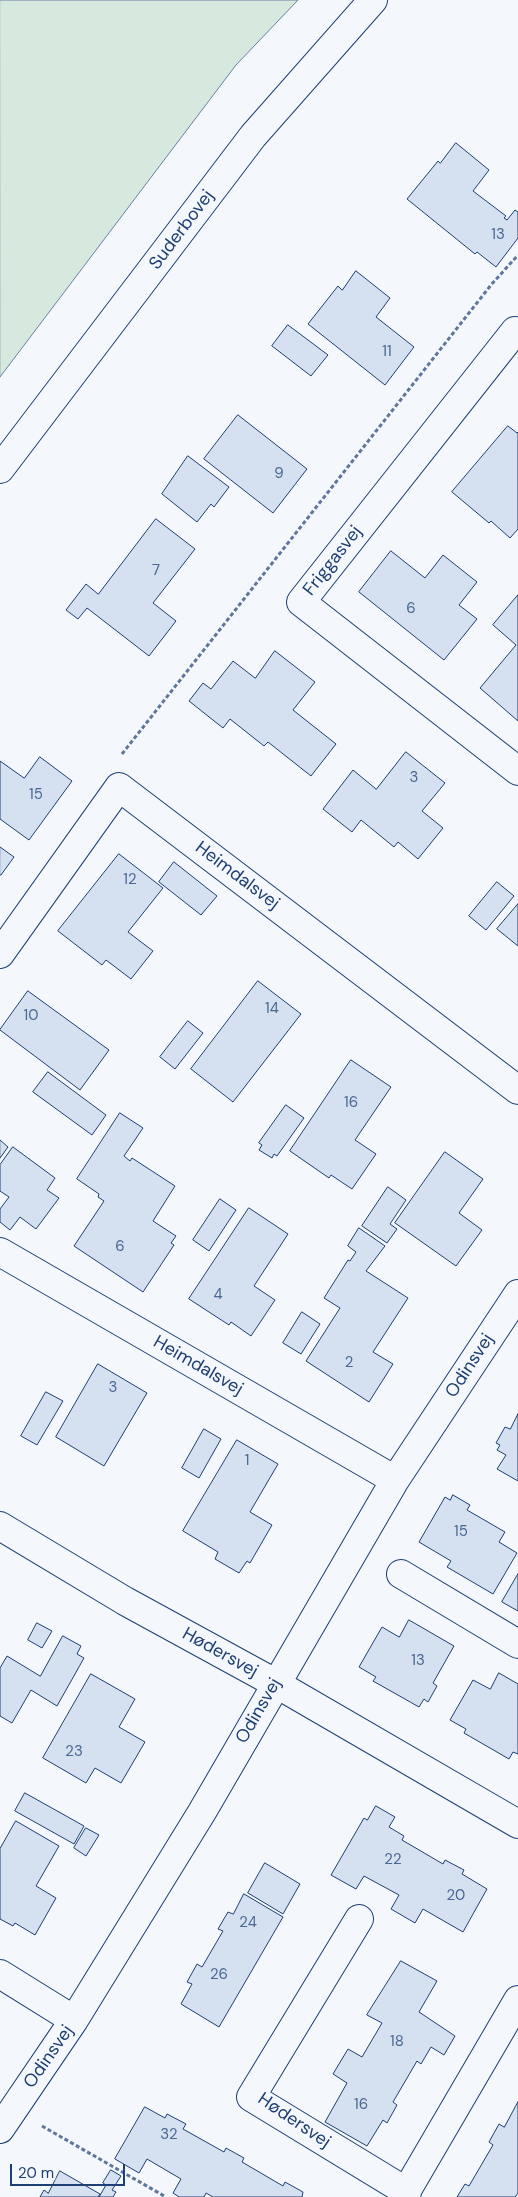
<!DOCTYPE html>
<meta charset="utf-8">
<style>
body{margin:0}
#map{position:relative;width:518px;height:2197px;overflow:hidden;background:#f4f7fb;font-family:"DM Sans",sans-serif}
canvas{display:block}
.scale{position:absolute;left:10px;top:2164px;width:115px;height:22px;box-sizing:border-box;border:2px solid #1d3f73;border-top:0;padding-left:6px;font-size:15px;line-height:18px;white-space:nowrap;color:#1d3f73;-webkit-text-stroke:4px #f4f7fb;paint-order:stroke}
</style>
<div id="map">
<canvas width="518" height="2197"></canvas>
<div class="scale">20 m</div>
</div>
<script>
const ctx = document.querySelector('canvas').getContext('2d');
ctx.lineJoin = 'round';
function fill(path, color) {
  ctx.fillStyle = color;
  ctx.fill(path, 'evenodd');
}
function strokePath(path, color, width, dash) {
  ctx.strokeStyle = color;
  ctx.lineWidth = width;
  ctx.lineCap = dash ? 'butt' : 'round';
  ctx.setLineDash(dash || []);
  ctx.stroke(path);
}
function label(font, color, halo, rows, align = 'center') {
  ctx.font = font + ' "DM Sans",sans-serif';
  ctx.lineWidth = 4;
  ctx.setLineDash([]);
  ctx.textBaseline = 'middle';
  ctx.strokeStyle = halo;
  ctx.fillStyle = color;
  for (const [text, x, y, turn = 0] of rows) {
    ctx.save();
    ctx.translate(x, y);
    ctx.rotate((+turn || 0) * Math.PI / 180);
    ctx.textAlign = isNaN(turn) ? turn : align;
    if (halo) ctx.strokeText(text, 0, 0);
    ctx.fillText(text, 0, 0);
    ctx.restore();
  }
}
const green = new Path2D(`
 M0,0h298l-62,65 -236,312z`);
fill(green, '#d7e8df');
strokePath(green, '#687fa3', 1);
const building = new Path2D(`
 M456,143l33,27 -16,21 33,25 -2,2 3,2 8,-10 3,2v26l-22,29 -19,-15 -2,2 -68,-55 31,-38 2,2z
 M356,271l34,27 -14,19 38,30 -29,38 -77,-61 30,-38 4,4z
 M288,325l40,30 -17,21 -39,-30z
 M238,415l69,54 -34,44 -69,-54z
 M508,426l9,7 1,-1v97l-8,9 -19,-17 -2,2 -37,-31z
 M188,456l41,31 -15,20 -3,-3 -14,18 -35,-28z
 M156,519l39,30 -42,54 23,18 -27,35 -62,-48 -9,11 -12,-9 20,-26 12,10z
 M391,551l34,27 18,-23 34,27 -18,23 18,14 -33,41 -85,-68z
 M518,595v126l-38,-33 36,-43 -23,-20z
 M275,651l40,31 -22,28 43,34 -25,32 -43,-34 -4,4 -34,-27 -7,9 -34,-27 14,-18 8,6 22,-28 22,17z
 M406,752l39,31 -23,28 21,17 -25,31 -20,-17 -4,5 -33,-27 -9,12 -29,-23 30,-39 23,19z
 M40,757l32,24 -43,59 -29,-21v-58l24,17z
 M0,847l14,10 -13,18h-1z
 M119,854l44,34 -35,44 25,19 -22,28 -25,-19 -4,5 -44,-34z
 M174,862l43,34 -16,19 -42,-33z
 M497,882l17,14 -28,34 -17,-14z
 M518,904v42l-21,-17z
 M258,981l43,33 -68,88 -42,-33z
 M28,991l81,59 -29,40 -80,-60z
 M188,1021l15,12 -28,36 -15,-12z
 M351,1060l40,27 -36,53 21,14 -24,35 -21,-14 -2,3 -39,-27z
 M48,1072l58,43 -14,20 -59,-43z
 M286,1105l18,13 -27,38 -3,-2 -2,4 -13,-8 3,-5 -3,-2z
 M120,1113l23,15 -19,28 6,5 2,-3 43,28 -22,35 23,15 -5,7 3,2 -31,47 -69,-46 30,-45 -6,-4 1,-3 -22,-15z
 M0,1140l8,7 -8,11z
 M13,1147l42,31 -8,12 12,8 -23,31 -16,-12 -10,13 -10,-8v-13l9,-12 -9,-6v-26z
 M445,1152l38,27 -24,34 23,17 -26,36 -61,-43z
 M388,1187l18,13 -16,24 7,5 -10,14 -25,-17z
 M220,1199l16,11 -27,41 -16,-11z
 M249,1208l39,26 -34,52 21,14 -24,36 -20,-14 -2,3 -40,-26z
 M359,1228l26,18 -19,25 42,27 -35,54 20,12 -24,38 -63,-41 34,-53 -16,-10 24,-38 2,1 6,-9 -8,-6z
 M302,1312l18,12 -19,30 -18,-11z
 M98,1364l49,29 -43,73 -48,-29z
 M46,1392l17,9 -26,44 -16,-9z
 M518,1414v67l-21,-12 9,-14 -9,-5 3,-5 -4,-2 9,-16 5,2z
 M204,1429l17,10 -22,39 -17,-10z
 M237,1440l41,24 -28,48 22,13 -22,38 -3,-2 -8,12 -24,-14 3,-7 -35,-21z
 M453,1495l17,10 -3,5 38,22 -6,10 18,11 -24,41 -46,-27 4,-6 -32,-19 26,-45 5,3z
 M518,1574v37l-16,-9z
 M409,1620l45,26 -21,37 4,3 -9,16 -4,-3 -5,8 -46,-26 3,-4 -17,-10 23,-40 17,10z
 M37,1623l15,8 -10,17 -14,-8z
 M63,1636l18,10 -4,8 7,4 -27,48 -26,-16 -19,33 -12,-7v-48l7,-12 33,20z
 M499,1673l19,11v70l-5,-2 -4,7 -45,-26 2,-4 -16,-9 23,-40 17,9z
 M91,1674l44,25 -16,28 26,15 -24,41 -26,-15 -9,15 -43,-25z
 M25,1793l59,33 -10,18 -59,-33z
 M376,1806l19,11 -6,10 15,9 -2,4 41,24 2,-4 19,10 -2,4 25,15 -24,43 -40,-23 -8,14 -24,-14 8,-14 -35,-19 -8,13 -25,-14 33,-57 3,2z
 M16,1821l43,25 -23,40 20,12 -21,37 -20,-12 -2,3 -13,-7v-70z
 M86,1828l13,7 -13,21 -12,-8z
 M265,1863l35,21 -17,30 -35,-21z
 M244,1894l39,23 -64,110 -38,-23 11,-20 -5,-2 10,-18 5,3 21,-36 -5,-2 10,-17 5,2z
 M401,1961l36,20 -18,31 36,24 -11,19 -13,-8 -10,17 -4,-3 -24,41 4,3 -10,18 -4,-3 -16,26 -42,-24 22,-39 -14,-9 15,-25 14,8 20,-34 -15,-8z
 M518,2102v91l-3,4h-58l8,-13 4,2 24,-41 -4,-3 10,-18 5,3z
 M145,2107l20,11 2,-4 19,10 -3,5 41,23 2,-4 18,10 -2,4 41,24 2,-4 18,10 -1,5h-89l-7,-4 -2,4h-25l-6,-4 8,-14 -34,-20 -8,14 -24,-14z
 M111,2170l10,6 -9,14 4,2 -3,5h-14l7,-12 -3,-2z
 M60,2171l40,23 -2,3h-58l4,-7 4,3z`);
fill(building, '#d5e0f0');
strokePath(building, '#1d3f73', 1);
const street = new Path2D(`
 M518,334l-3,-3 -214,271 217,169
 M0,954l119,-167 399,303
 M0,1252l395,228
 M0,1526l125,75 150,82 243,141
 M401,1574l117,70
 M359,1919l-108,178 156,95
 M0,1974l74,46
 M0,2129l74,-109 128,-208 193,-332 123,-186
 M403,2197l115,-197`);
const secondary = new Path2D(`
 M0,469l253,-333 120,-136`);
strokePath(street, '#1d3f73', 30);
strokePath(secondary, '#1d3f73', 30);
strokePath(new Path2D(`
 M122,754l369,-469 27,-30
 M42,2126l124,71`), '#5e769c', 3, [4, 2.5]);
strokePath(street, '#f4f7fb', 28);
strokePath(secondary, '#f4f7fb', 28);
label('15px', '#4b6792', null, [
 ["13",498,235],
 ["11",387,352],
 ["9",279,474],
 ["7",156,571],
 ["6",411,609],
 ["3",414,778],
 ["15",36,795],
 ["12",130,880],
 ["14",272,1009],
 ["10",31,1016],
 ["16",351,1103],
 ["6",120,1247],
 ["4",218,1295],
 ["2",349,1363],
 ["3",113,1388],
 ["1",247,1461],
 ["15",461,1532],
 ["13",418,1661],
 ["23",74,1752],
 ["22",393,1860],
 ["20",456,1896],
 ["24",248,1923],
 ["26",219,1975],
 ["18",397,2042],
 ["16",361,2105],
 ["32",169,2135]
]);
label('18px', '#1d3f73', '#f4f7fb', [
 ["Suderbovej",182,230,-53],
 ["Friggasvej",333,561,-52],
 ["Heimdalsvej",237,876,37],
 ["Heimdalsvej",198,1366,30],
 ["Odinsvej",470,1366,-57],
 ["Hødersvej",220,1653,29],
 ["Odinsvej",259,1711,-60],
 ["Odinsvej",49,2057,-55],
 ["Hødersvej",294,2121,34]
]);
</script>
